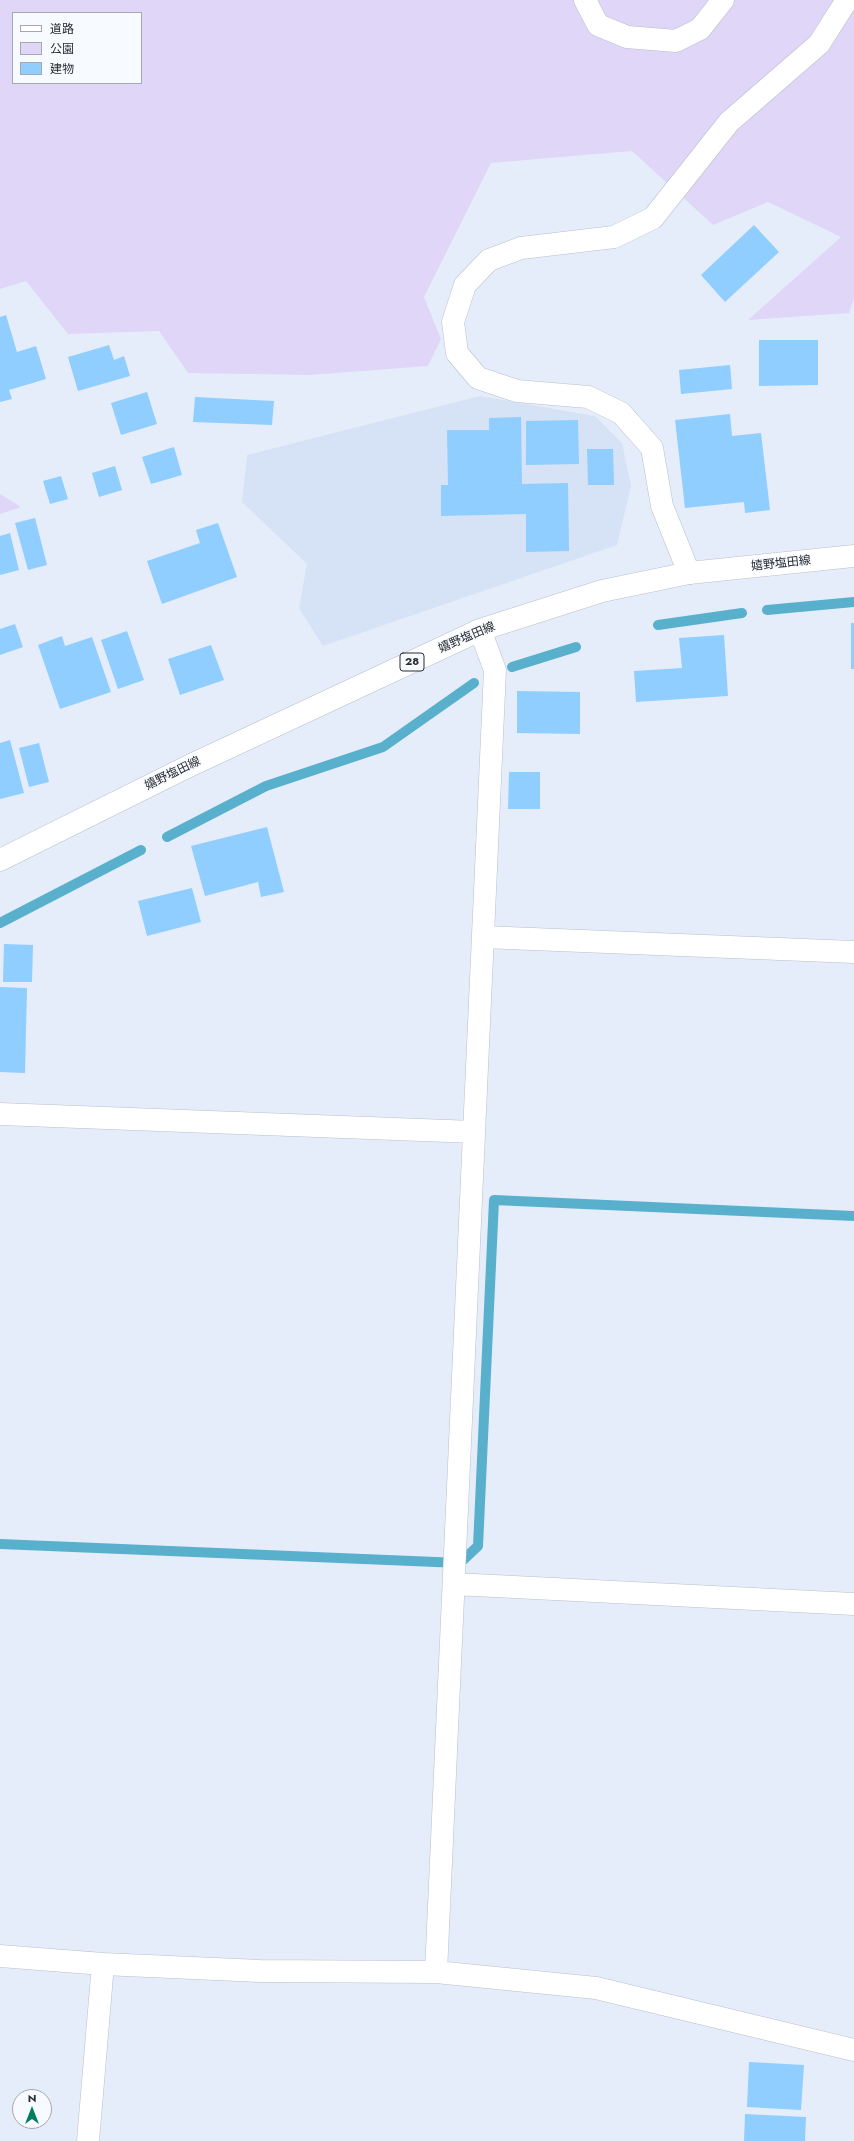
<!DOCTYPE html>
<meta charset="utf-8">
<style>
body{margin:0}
#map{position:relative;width:854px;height:2141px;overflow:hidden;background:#e5edfa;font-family:Jost,"Noto Sans JP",sans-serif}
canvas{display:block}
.legend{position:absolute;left:12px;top:12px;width:130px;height:72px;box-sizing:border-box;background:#f7faff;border:1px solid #a5a8ad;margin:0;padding:5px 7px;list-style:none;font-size:12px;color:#292c31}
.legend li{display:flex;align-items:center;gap:8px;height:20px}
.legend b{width:20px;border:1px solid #a5a8ad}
.north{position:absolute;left:12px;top:2089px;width:40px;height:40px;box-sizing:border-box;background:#f7faff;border:1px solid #a5a8ad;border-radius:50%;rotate:0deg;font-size:11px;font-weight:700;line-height:16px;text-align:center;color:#292c31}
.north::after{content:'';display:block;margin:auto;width:14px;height:18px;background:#027e5d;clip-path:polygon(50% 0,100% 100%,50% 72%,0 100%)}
</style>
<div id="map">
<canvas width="854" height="2141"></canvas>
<ul class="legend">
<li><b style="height:5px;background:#fff"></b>道路</li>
<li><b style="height:11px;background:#e0d6f8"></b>公園</li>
<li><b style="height:11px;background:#8fcefe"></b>建物</li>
</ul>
<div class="north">N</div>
</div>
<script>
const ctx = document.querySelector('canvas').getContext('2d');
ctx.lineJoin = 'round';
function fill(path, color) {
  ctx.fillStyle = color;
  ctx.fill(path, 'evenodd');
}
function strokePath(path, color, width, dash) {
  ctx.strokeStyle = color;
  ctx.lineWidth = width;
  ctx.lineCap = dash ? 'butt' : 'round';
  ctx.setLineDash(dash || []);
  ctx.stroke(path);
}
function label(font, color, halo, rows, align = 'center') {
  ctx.font = font + ' Jost,"Noto Sans JP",sans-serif';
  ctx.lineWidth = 3;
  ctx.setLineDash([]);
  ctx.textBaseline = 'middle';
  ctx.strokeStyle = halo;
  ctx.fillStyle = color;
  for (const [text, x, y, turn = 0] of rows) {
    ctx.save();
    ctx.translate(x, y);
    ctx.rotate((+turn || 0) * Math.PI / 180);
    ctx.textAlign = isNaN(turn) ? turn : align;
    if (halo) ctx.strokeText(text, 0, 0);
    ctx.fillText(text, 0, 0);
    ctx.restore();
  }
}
fill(new Path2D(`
 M480,396l115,20 27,27 9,43 -14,59 -294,101 -24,-38 8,-44 -65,-62 5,-47z`), '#d6e2f5');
fill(new Path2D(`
 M0,0h854v298l-5,15 -101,7 93,-83 -73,-35 -55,23 -81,-74 -141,12 -67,134 17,42 -13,27 -118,9 -122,-2 -29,-42 -91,3 -42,-53 -26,8zM13,13h128v70h-128z
 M0,494l21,13 -21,7z`), '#e0d6f8');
strokePath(new Path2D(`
 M767,610l87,-8
 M658,625l84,-12
 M512,667l64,-20
 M167,837l99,-51 117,-39 91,-64
 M0,923l141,-73
 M0,1544l460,19 18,-17 16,-346 360,16`), '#59b0cd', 10);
fill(new Path2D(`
 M754,225l25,27 -54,50 -24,-27z
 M6,315l11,37 19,-6 10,33 -37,11 3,9 -12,3v-85z
 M759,340h59v45l-59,1z
 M109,345l5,15 10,-4 6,20 -52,15 -10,-34z
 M730,365l2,24 -51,5 -2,-24z
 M147,392l10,32 -36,11 -10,-32z
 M195,397l79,4 -2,24 -79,-3z
 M730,414l2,22 29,-3 9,77 -25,3 -1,-11 -59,6 -10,-88z
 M521,417l1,67 46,-1 1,68 -43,1v-38l-85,2v-31h7l-1,-55h42v-12z
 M578,420l1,44 -53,1v-44z
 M174,447l8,28 -31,9 -9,-27z
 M587,449h26l1,36h-26z
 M115,466l7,24 -23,7 -7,-24z
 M61,476l7,23 -18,5 -7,-23z
 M35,518l12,47 -19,5 -13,-47z
 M218,523l19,54 -75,27 -15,-43 53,-18 -4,-13z
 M10,533l9,37 -19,5v-39z
 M851,623h3v46h-3z
 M15,624l8,23 -23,8v-26z
 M127,631l17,49 -26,9 -17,-49z
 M724,635l4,61 -92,6 -2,-31 48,-3 -3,-30z
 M62,636l3,10 27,-9 19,55 -51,17 -22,-64z
 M211,645l13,35 -44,15 -12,-36z
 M517,691l63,1v42l-63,-1z
 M10,740l14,53 -24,6v-56z
 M39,743l10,39 -20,5 -10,-39z
 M509,772h31v37h-32z
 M267,827l17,65 -23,5 -3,-15 -53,14 -14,-50z
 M192,888l9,34 -54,14 -9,-35z
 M4,944l29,1 -1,37h-29z
 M0,987l27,1 -2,85 -25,-1z
 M749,2062l55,3 -3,45 -54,-3z
 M745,2114l61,3 -1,24h-61z`), '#8fcefe');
const street = new Path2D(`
 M585,0l13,25 29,12 49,4 24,-12 23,-29
 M689,573l-27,-67 -10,-58 -31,-35 -33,-16 -71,-6 -39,-13 -21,-25 -4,-31 12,-37 24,-25 32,-12 93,-11 39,-19 76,-96 90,-78 28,-44
 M483,937l371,15
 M0,1114l474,18
 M454,1584l400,20
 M0,1956l103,8 157,7 176,1 160,16 258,62
 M436,1972l59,-1302 -15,-40
 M88,2141l15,-177`);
const primary = new Path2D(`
 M0,860l189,-94 291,-136 122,-39 87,-18 165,-17`);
strokePath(street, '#b8bfcc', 23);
strokePath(primary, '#b8bfcc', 23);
strokePath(street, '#fff', 22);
strokePath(primary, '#fff', 22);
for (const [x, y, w] of [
 [412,662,24]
]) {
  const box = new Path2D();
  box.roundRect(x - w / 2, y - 9, w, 18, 3);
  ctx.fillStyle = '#f7faff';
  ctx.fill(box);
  strokePath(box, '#292c31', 1);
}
label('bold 11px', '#292c31', null, [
 ["28",412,662]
]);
label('12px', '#292c31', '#f7faff', [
 ["嬉野塩田線",781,564,-6],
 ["嬉野塩田線",467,638,-23],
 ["嬉野塩田線",173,774,-26]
]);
</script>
